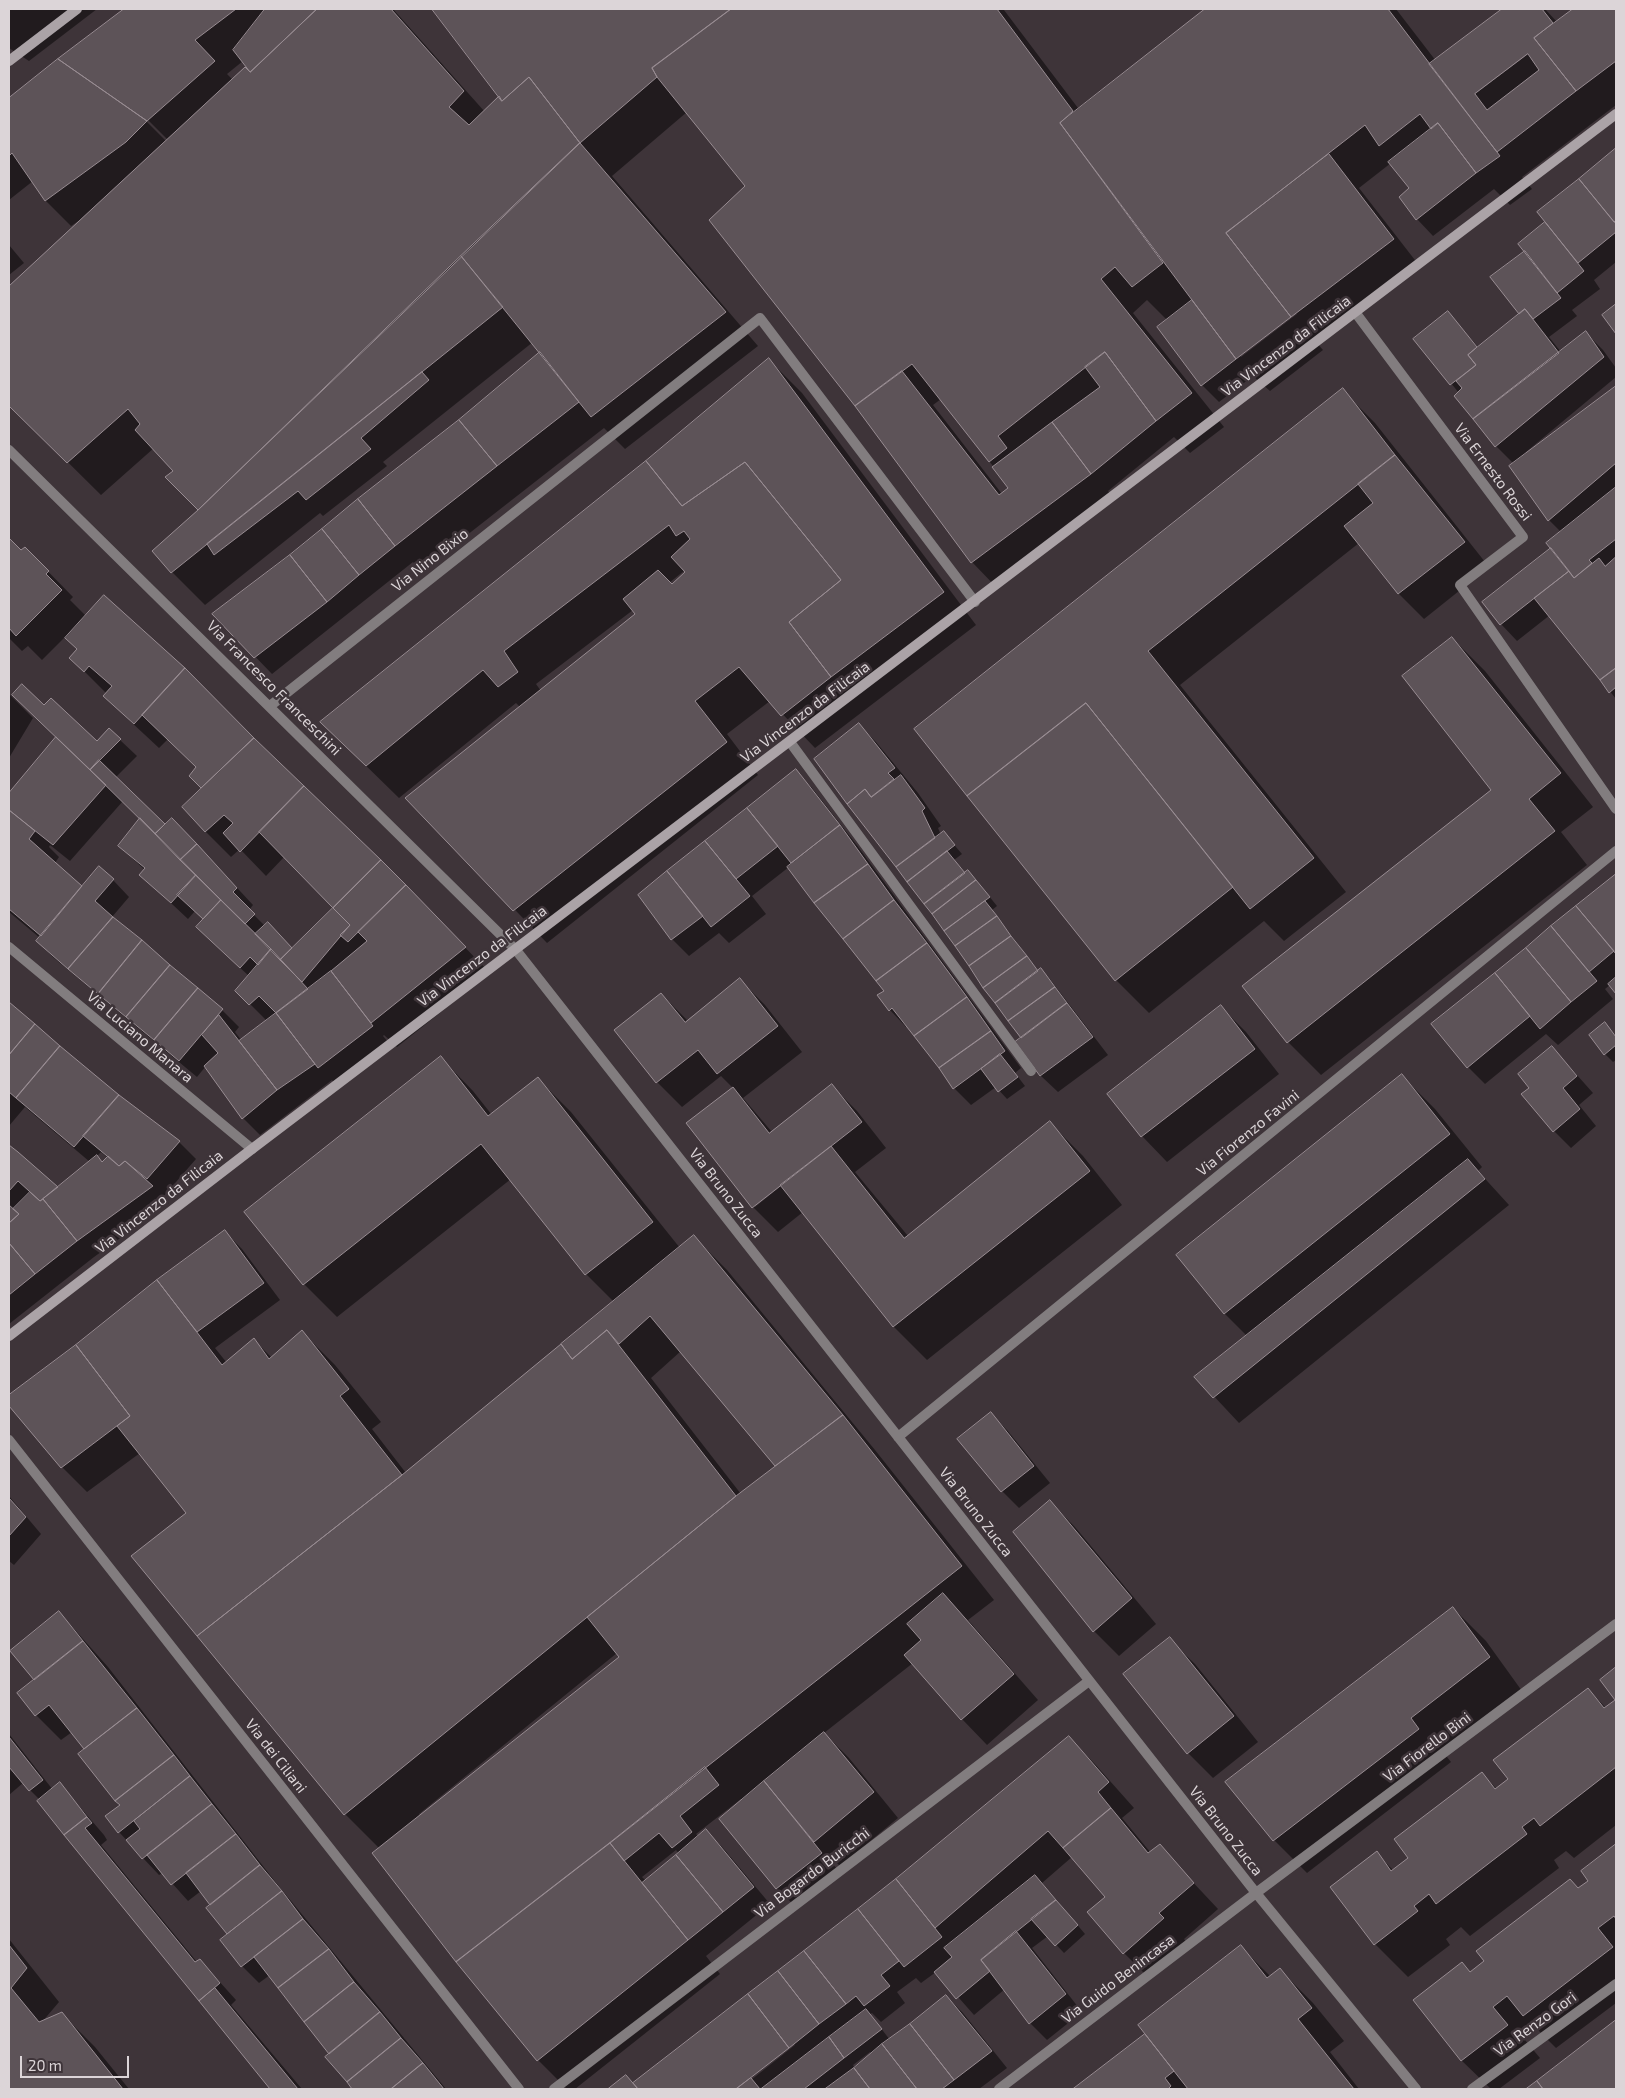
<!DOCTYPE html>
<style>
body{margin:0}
#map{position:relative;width:1625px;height:2098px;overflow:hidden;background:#3e3439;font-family:"Exo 2",sans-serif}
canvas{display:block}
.frame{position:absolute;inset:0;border:10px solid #dcd5d8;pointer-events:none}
.scale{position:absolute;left:20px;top:2056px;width:109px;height:22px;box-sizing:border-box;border:2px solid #dcd5d8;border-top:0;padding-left:6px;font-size:15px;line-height:18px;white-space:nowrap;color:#dcd5d8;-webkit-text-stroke:4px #3e3439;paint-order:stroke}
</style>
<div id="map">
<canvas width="1625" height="2098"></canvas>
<div class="frame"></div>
<div class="scale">20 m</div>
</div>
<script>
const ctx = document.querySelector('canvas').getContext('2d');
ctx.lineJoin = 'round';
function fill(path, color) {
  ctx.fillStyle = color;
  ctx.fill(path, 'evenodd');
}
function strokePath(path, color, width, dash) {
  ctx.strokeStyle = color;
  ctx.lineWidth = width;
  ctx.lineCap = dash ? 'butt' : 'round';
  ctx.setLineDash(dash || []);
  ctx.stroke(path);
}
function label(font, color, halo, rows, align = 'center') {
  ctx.font = font + ' "Exo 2",sans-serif';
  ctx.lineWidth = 5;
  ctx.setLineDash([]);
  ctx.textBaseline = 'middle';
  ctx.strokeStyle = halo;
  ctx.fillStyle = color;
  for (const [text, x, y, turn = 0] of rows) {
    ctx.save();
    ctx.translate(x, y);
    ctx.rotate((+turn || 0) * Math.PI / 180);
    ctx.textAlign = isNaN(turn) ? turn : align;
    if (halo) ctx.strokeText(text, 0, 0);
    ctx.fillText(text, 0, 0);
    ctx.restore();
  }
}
fill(new Path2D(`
 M9,9h88l-68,52 -20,-13z
 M126,9h267l92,103 16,-15 -67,-88h571l-1,1 74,98 129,-99h189l40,52 68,-52h41l12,13 18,-13h41v96l-94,72 10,12 -22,16 -16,-16 -61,47 -16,-17 -6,-31 -20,-25 -32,25 59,76 -102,78 7,8 -53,41 -17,-15 -34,26 -17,-17 -35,-65 -20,-20 -14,13 91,114 -34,26 -16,-16 -66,54 7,9 -118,88 -25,-26 -116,-157 -109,-219 -60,-74 -75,64 146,170 -133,103 -21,-21 -183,143 -8,-9 -141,112 -58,-60 246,-193 81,-69 -8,-10 -150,120 4,4 -64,50 -3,-3 -115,92 -33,-33 27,-62 -24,-39 -21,-23 -53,47 -92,-91v-116l72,-67 -1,-1 -9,6 -25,-25 -13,-20 -24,19v-100zM243,61l9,12 -19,7 -6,-6zM146,118l23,23h-3l-20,-20zM1295,312l2,2 -56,43 -2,-2zM941,399l69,89 -8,6 -69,-89z
 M1616,149v113l-22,18 6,9 -28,21 5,6 -28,21 12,15 25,-19 17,17 13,18v9l-90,75 2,1 88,-66v312l-66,-84 -33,26 -16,-17 52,-75 8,-17 -12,-12 -38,-54 3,-2 -18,-18 -40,-50 3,-3 -44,-54 33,-26 31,35 41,-34 6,-63 -6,-7 26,-22 -7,-9z
 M9,245l15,18 -15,12z
 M769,360l33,33 174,232 -161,123 -45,-47 -43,33 31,41 -211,168 -140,-145 113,-91 -4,-4 -117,95 -44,-43zM685,570l2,2 -15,13 -3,-2zM633,610l4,4 -96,77 -5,-7z
 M1342,390l33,33 114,144 -65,52 -25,-25 -40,-51 -179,142 166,207 -62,49 -20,-20 -115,92 -33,-33 -200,-251z
 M9,540l12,12 4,-4 48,49 -3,3 16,16 98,53 221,217 85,87 -93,74 -13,-12 -1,1 6,7 -54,41 -3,-4 -72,55 -17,-17 -37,-52 -9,11 -143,-119 -17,-17 3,-3 -31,-26v-117l48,-58 -13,-30 53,36 23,-3 17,16 -22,22 50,48 49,37 39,42 -4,5 16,16 3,-2 25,25 42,-41 -50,-52 -19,20 -26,-27 -9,8 -25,-25 -22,-25 19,-19 -12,-12 7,-8 -30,-29 -9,9 -29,-27 -25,-25 2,-2 -36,-36 7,-8 -13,-13 -23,23 -14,-14 -6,5 -13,-13zM123,801l18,18 -22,27 26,24 -4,5 47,44 7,-8 9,9 10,24 35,32 1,28 17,17 -25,20 -7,-9 4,-5 -17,-17 -110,-93 17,-20 -16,-17 -30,8 -28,-25 4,-6 -10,-10 1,-2 20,16zM263,940l22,23 -2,1z
 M1452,638l33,33 108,136 -32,25 26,33 -266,210 -33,-33 205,-252z
 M9,694l24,24 -24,40z
 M859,725l17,17 42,51 23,33 -3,2 3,7 3,-2 18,21 -8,6 12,14 2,-2 8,8 21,26 -5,4 47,62 2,-2 8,8 59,77 -50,37 -17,-16 -25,-34 6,-4 -125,-171 -81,-108z
 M796,771l16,17 44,56 165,224 -6,5 10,13 -18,13 -11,-12 -25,18 -17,-17 -46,-62 -2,1 -16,-17 -4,-19 -97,-124 -37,29 14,18 -37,29 -10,-10 -30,23 -17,-17z
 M1616,876v116l-6,-7 -5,4 8,10 -55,46 -12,-11 -61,50 -17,-17 -36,-42z
 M740,980l25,25 37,47 -59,46 29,34 60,-46 25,25 29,37 -31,24 53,64 142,-113 33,33 39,49 -195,155 -33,-33 -91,-115 -25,20 -25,-25 -20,-119 -12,-12 -39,31 -25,-25 4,-88 27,27zM781,1183v3l-26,21 -1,-2z
 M9,1004l109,92 61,46 17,17 -33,38 6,6 -75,54 -85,67v-177l49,41 32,-26 -65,-55 -16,19zM101,1152l7,6 -5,5 -6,-7z
 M1221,1007l25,25 33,42 -112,88 -25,-26z
 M1605,1024l11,12v24l-3,2 -8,-8z
 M1552,1047l41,46 -14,12 17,21 -25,22 -17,-17 -23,-43z
 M441,1058l32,33 19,24 46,-36 33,33 109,136 14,-11 33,33 148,180 119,150 -26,20 70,80 -51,45 -25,-26 -49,-56 -89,70 25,25 49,60 -58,48 -12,-12 -2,2 12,14 -44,35 -17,-16 -56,-70 22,-19 -2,-1 -45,35 3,3 7,-6 17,17 47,56 -64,52 14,18 -145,115h-8l-29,-29 -159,-212 -34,-34 -212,-257 54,-44 -47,-60 -53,39 -25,-25 -53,-63v-8l216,-164 17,17 38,51 -65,48 12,15 27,-23 18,18 30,-26 33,33 46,57 -9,7 34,44 208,-171 -28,-28 -75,-95 -174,138 -33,-33zM681,1351l96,115 -36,28 -90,-116zM617,1653l4,4 -201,159 -1,-2zM676,1850l3,4 -33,27 -4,-4z
 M1402,1076l33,33 47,58 -4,4 31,34 -270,218 -43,-46 51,-41 -22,-22 -47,-59z
 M990,1413l17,17 43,53 -31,25 -17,-17z
 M9,1496l32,38 -27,31 -5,-4z
 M1050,1502l25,25 81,97 -37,32 -25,-25z
 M1453,1608l33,33 36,50 -79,61 8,10 -144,111 -33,-33 -47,-58z
 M59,1612l49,55 169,217 169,205h-92l-27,-32 4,-3 -61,-79 -11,8 -17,-17 -20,-26 7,-6 -21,-26 4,-3 -11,-14 -13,10 -25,-28 -4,2 -16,-17 -24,-26 2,-27 -35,-56 -14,-17 -11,8 -25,-25 -17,-22 17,-13z
 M1169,1639l26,25 63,78 -45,36 -25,-25z
 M1588,1689l18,19 10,-8v125l-42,33 -8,-7 -12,9 5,8 -89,68 -9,-9 -15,12 4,6 -42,32 -33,-33 -43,-56 44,-35 18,18 16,-12 72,-85 15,15 13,-9z
 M9,1734l44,56 7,-6 44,51 3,5 -6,5 96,117 3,-2 36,40 -5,5 71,84h-30l-207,-255 -25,-34 -17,-17 -14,12z
 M1069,1738l25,25 40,45 -12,10 29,35 8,-7 59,63 -34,30 4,5 -39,34 -25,-25 -17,-56 -35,-40 -30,26 43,51 -21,19 -16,-17 -16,12 50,64 -35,28 -17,-17 -25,-34 -31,26 -38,-43 -15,11 -5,-5 -19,14 8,11 -24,19 -9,-9 -2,1 20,26 56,-44 17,17 44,55 -28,21h-369l16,-13 7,8 264,-204zM793,2043l2,2 -44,35 -2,-2zM870,2052l2,2 -18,13 -1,-2z
 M1616,1845v158l-60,45 -18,-18 -13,10 15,18 -41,31h-8l-30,-29 1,-96 9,9 119,-92 -8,-10z
 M9,1939l50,63 -17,20 20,-8 33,33 34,42h-120z
 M1240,1946l31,31 9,-7 33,33 31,38 -14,11 29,37h-284l71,-55z
 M1616,2021v68h-88z`), '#0007');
const building = new Path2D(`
 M124,9h112l-41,31 20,21 -68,60 -89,-62z
 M265,9h52l-67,63 -17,-22z
 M317,9h74l73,82 -15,16 20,18 30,-29 3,5 27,-24 51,66 -382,367 -33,-33 8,-6 -38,-41 5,-6 -12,-15 -61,54 -58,-57v-120l236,-219 5,5z
 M432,9h299l-79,59 5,9 -77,66 -51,-66 -27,24z
 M731,9h266l76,102 -13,12 103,140 -31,24 -17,-20 -14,12 91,114 -36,28 -51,-69 -107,84 9,12 -18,14 -77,-98 -57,42 -146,-186 36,-34 -88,-109 -5,-9z
 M1205,9h183l112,147 -24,17 -38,-50 -7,6 -11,-15 -41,32 -14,-21 -139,108 65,84 -55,42 -176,-236z
 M1502,9h40l11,14 -19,15 42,53 -79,61 -68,-88zM1528,54l11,16 -52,40 -12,-16z
 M1573,9h43v52l-40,30 -42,-53z
 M58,59l89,62 -21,21 -81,59 -33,-48 -3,3v-58z
 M1438,123l38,50 -60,47 -17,-23 10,-9 -21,-26z
 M580,143l146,169 -135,105 -130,-161z
 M1616,148v72l-2,2 -35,-43z
 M1329,154l65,85 -103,78 -65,-84z
 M1579,179l37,45v8l-38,31 -41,-51z
 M1545,222l39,49 -27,22 -39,-49z
 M1525,251l36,47 -28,21 -8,-10 -6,5 -29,-37z
 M461,256l42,51 -332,266 -19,-22 46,-41z
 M1192,300l44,59 -35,27 -44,-59z
 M1616,304v30l-14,-19z
 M1525,309l34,44 -86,66 -19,-23 8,-8 -6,-7 20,-16 -8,-10z
 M1448,311l29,36 -9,8 8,10 -26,20 -37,-46z
 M1586,331l18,26 -109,90 -22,-28z
 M540,352l39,50 -82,64 -38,-46z
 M1105,352l51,69 -65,53 -39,-52 48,-35 -15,-20z
 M769,358l175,234 -113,85 -42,-55 52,-42 -96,-118 -63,44 -36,-45z
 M902,371l97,124 9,-7 -16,-21 60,-45 39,52 -120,89 -116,-157z
 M422,372l7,8 -68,58 10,11 -65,51 -8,-9 -84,64 -7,-11z
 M1616,386v77l-68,58 -39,-55z
 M1343,388l52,67 -247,196 166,207 -64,51 -164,-206 -119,93 -53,-67z
 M459,420l38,46 -102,80 -37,-47z
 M1395,455l70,87 -67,52 -54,-68 29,-23 -15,-19z
 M646,461l36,45 63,-44 96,118 -52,42 42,55 -50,39 -42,-49 -44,34 32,41 -214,169 -108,-113 230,-184 -12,-15 35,-29 14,14 13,-12 -14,-15 19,-18 -6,-8 -8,5 -7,-11 -165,126 14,21 -20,15 -15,-17 -117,96 -46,-44z
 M1616,487v52l-27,21 3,3 -18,15 -28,-35z
 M358,499l37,47 -36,29 -37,-46z
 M322,529l37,46 -32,27 -37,-47z
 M9,538l12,12 4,-3 24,24 -3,3 16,16 -46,46 -7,-8z
 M1551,548l18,23 -69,54 -18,-23z
 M290,555l37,47 -73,56 -42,-44z
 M1616,557v111l-16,12 -66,-82 35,-27 5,7 25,-20 6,8z
 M104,595l81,73 -51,56 -31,-28 9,-10 -23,-20 -5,6 -15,-14 8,-9 -12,-11z
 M1452,637l109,136 -32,26 26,32 -268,212 -45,-57 249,-196 -89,-114z
 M185,668l69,70 -53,50 -12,-12 7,-9 -54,-52z
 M1616,668v19l-7,6 -9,-13z
 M22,684l22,21 7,-7 46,43 12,-13 12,11 -31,31 -78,-75z
 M1086,703l147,184 -118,94 -148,-185z
 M859,723l36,45 -7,5 6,6 -23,18 -6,-8 -18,15 -33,-45z
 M56,737l50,48 -53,60 -44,-35v-17z
 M254,738l50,48 -64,66 -17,-19 10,-10 -9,-8 -19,17 -23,-25z
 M99,760l66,64 -10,10 -65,-64z
 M796,769l44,56 -49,38 -44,-55z
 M901,775l24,33 -3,3 13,27 -39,29 -49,-63 18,-15 6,8z
 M304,786l77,74 -48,48 -74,-76z
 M747,808l31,38 -42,33 -31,-38z
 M9,810l26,21 -6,8 53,47 -41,50 -32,-27z
 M140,818l56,57 -25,28 -32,-28 6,-7 -27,-22z
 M172,818l25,26 -17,16 -25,-26z
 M840,825l28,39 -54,39 -27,-36z
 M944,831l11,14 -48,37 -11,-15z
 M705,841l45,55 -39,31 -44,-56z
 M197,844l40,44 -4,4 22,22 -10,10 -65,-64z
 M947,851l18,22 -41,31 -17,-22z
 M381,860l25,25 -58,57 -8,-7 10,-10 -17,-17z
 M868,864l26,36 -51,39 -29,-36z
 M99,866l15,13 -19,22 18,16 -45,52 -32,-28z
 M968,870l8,10 -44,34 -8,-10z
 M667,871l36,45 -32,24 -33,-45z
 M1616,874v80l-40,-48z
 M196,875l25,25 -18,19 -26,-24z
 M976,880l14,17 -46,34 -12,-17z
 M406,885l60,62 -95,76 -40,-52 36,-30 -9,-9z
 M221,900l50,49 -13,16 -8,-8 -10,11 -44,-41z
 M894,900l33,43 -51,38 -33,-42z
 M985,901l12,15 -42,30 -11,-15z
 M1576,906l38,45 -25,21 -38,-46z
 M333,908l17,17 -48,57 -22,-22z
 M997,916l14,20 -42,30 -14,-20z
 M113,917l29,23 -44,54 -30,-25z
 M268,922l24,26 -12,12 -25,-26z
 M1551,926l46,55 -26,21 -45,-54z
 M1011,936l16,20 -44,32 -14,-22z
 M142,940l28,25 -44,52 -28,-23z
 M927,943l40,54 -53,39 -22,-28 -3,3 -12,-16 7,-4 -8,-10z
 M1526,948l45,54 -31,27 -45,-56z
 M271,949l37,40 -32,24 -17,-17 -10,9 -14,-14z
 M1027,956l11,15 -43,32 -12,-15z
 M170,965l28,23 -44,52 -28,-23z
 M1041,968l14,19 -47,34 -13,-18z
 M331,971l42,55 -55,42 -42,-55z
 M1495,973l35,43 -63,52 -36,-44z
 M1616,977v17l-8,-10z
 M740,978l38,48 -61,48 -19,-24 -42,33 -42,-53 47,-37 24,29z
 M1055,987l12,16 -46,35 -13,-17z
 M198,988l25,21 -44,52 -25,-21z
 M967,997l24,34 -52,37 -25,-32z
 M9,1002l26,22 -26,31z
 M1067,1003l26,34 -53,39 -25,-34z
 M1221,1005l34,44 -114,88 -34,-43z
 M276,1013l39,51 -38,26 -38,-49z
 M219,1015l58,75 -35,29 -38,-53 14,-13 -16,-18z
 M1605,1022l11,15v8l-12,10 -15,-20z
 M35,1024l25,22 -44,52 -7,-6v-37z
 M991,1031l14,20 -52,38 -14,-21z
 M60,1046l59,49 -45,52 -58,-49z
 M1552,1046l25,30 -14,12 17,21 -27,23 -32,-38 8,-6 -11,-14z
 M1000,1054l18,23 -20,15 -17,-23z
 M441,1056l47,60 50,-39 115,145 -68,53 -104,-131 -178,141 -59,-73z
 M1402,1074l48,60 -226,180 -48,-59z
 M832,1084l30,38 -110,86 -66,-85 47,-36 36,46z
 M119,1095l61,46 -33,38 -22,-18 -6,5 -36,-30z
 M1050,1121l40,50 -197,156 -113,-142 51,-39 73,92z
 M9,1145l9,7 40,35 -18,14 -22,-20 -9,10z
 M97,1155l5,7 6,-6 11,10 6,-5 28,25 -76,55 -34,-42z
 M1468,1159l17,20 -272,219 -19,-21z
 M30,1192l10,9 3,-2 34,42 -42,33 -26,-31v-20l10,-9 -6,-5z
 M9,1205l10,9 -10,9z
 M225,1230l39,53 -67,49 -40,-52z
 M694,1235l149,180 -68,51 -125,-150 -31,28 -12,-14 -35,29 -11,-15z
 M9,1243l26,31 -26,21z
 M157,1280l65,85 32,-27 15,21 33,-29 47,59 -9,7 62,79 -205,161 -66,-80 55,-43 -69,-87 13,-10 -54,-71z
 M607,1330l129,166 -392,319 -147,-179 205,-161 159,-131 11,15z
 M76,1345l54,71 -69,52 -52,-62v-11z
 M991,1412l43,54 -33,26 -44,-53z
 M843,1415l119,151 -352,277 -154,119 -84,-109 247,-196 -32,-40 149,-121z
 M9,1498l17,19 -17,19z
 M1050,1500l82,98 -39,34 -80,-100z
 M943,1593l71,81 -53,46 -57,-65 17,-15 -14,-16z
 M1453,1607l37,50 -79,61 8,11 -146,112 -48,-59z
 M59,1611l24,30 -49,39 -24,-29z
 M1170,1637l64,79 -47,38 -64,-80z
 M83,1641l54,67 -53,41 -35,-44 -14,11 -18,-23z
 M1616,1667v100l-76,59 -6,-8 -12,9 5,7 -91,70 -7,-10 -15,12 4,5 -44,34 -44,-58 47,-36 14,20 17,-13 -14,-19 88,-67 13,17 13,-10 -15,-19 95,-72 16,20 11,-8 -15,-20z
 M137,1708l37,47 -59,46 -37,-47z
 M824,1732l50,60 -60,50 -50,-61z
 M1069,1736l40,46 -11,10 13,16 -48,40 -15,-17 -113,97 -39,-49z
 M9,1737l34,43 -14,11 -20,-24z
 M174,1755l16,21 -72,57 -13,-17 15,-11 -5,-4z
 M705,1767l14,18 -39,31 12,16 -20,16 -13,-15 -35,28 -14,-18z
 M190,1776l22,28 -70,55 -16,-19 14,-11 -6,-8z
 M764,1781l58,72 -46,36 -57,-70z
 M60,1782l27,35 -23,18 -27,-34z
 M212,1804l24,30 -65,51 -24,-30z
 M1111,1808l37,45 12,-9 34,39 -35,30 5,5 -41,36 -36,-42 18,-15 -42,-49z
 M87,1817l5,6 -7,5 110,134 5,-3 20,24 -21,18 -135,-166z
 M706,1829l48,58 -31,25 -47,-57z
 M236,1834l24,31 -50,40 -24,-32z
 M610,1843l78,97 -151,121 -81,-99z
 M1616,1844v75l-2,-3 -16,12 15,19 -90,69 -16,-20 -14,11 15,18 -47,36 -48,-61 49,-38 8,10 14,-11 -8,-10 94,-72 8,9 10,-7 -7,-10z
 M676,1855l47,57 -35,28 -46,-57z
 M260,1865l22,26 -55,43 -21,-26z
 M1035,1875l21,25 -75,60 9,11 -34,28 -22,-27 18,-15 -8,-9z
 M896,1879l46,58 -38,30 -46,-58z
 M282,1891l21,28 -62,48 -21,-27z
 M1056,1900l22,25 -23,21 -24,-27z
 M858,1909l41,52 -18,14 9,11 -26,20 -8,-10 -10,8 -42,-53z
 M303,1919l26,30 -51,39 -24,-31z
 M1016,1931l50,63 -37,30 -48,-64z
 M9,1945l18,23 -16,20 28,34 23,-10 61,77h-114z
 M1241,1945l26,33 13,-10 32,40 -14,11 56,70h-166l-43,-55 -7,-9z
 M329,1949l25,33 -50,40 -26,-34z
 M804,1951l42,53 -27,20 -41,-53z
 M778,1971l41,53 -30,24 -41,-54z
 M354,1982l26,30 -51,42 -25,-32z
 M215,1988l83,101h-28l-71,-88z
 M748,1994l41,54 -53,41h-98l-5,-6z
 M946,1995l46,56 -38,29 -44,-56z
 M866,2009l16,20 -38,29 -15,-21z
 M380,2012l21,26 -54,44 -22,-25z
 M1616,2020v69h-73l-6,-8z
 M910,2024l44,56 -12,9h-25l-35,-45z
 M1145,2034l29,37 -9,7 6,8 -3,3h-95z
 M829,2037l15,21 -40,31h-43z
 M401,2038l22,25 -32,26h-39l-5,-7z
 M882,2044l35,45h-47l-16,-21z
 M423,2063l21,26h-53z
 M854,2068l16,21h-45z
 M626,2075l12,14h-30z
 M751,2078l9,11h-24z
 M1537,2081l6,8h-17z`);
fill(building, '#5d5358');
strokePath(building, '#988c92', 1);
strokePath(new Path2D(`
 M790,742l241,329`), '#827d7f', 10);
strokePath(new Path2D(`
 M1355,312l168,225 -63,48 156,224
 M9,450l507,500 740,943 160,196
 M270,706l490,-388 215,284
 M9,947l243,202
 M898,1437l718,-586
 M9,1440l510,649
 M554,2089l535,-408
 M999,2089l257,-196 360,-269
 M1472,2089l144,-105`), '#827d7f', 10);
strokePath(new Path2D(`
 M9,61l68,-52
 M9,1336l243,-187 1364,-1035`), '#aba3a7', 10);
label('15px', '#dcd5d8', '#3e3439', [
 ["Via Vincenzo da Filicaia",1286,346,-37],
 ["Via Ernesto Rossi",1493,472,53],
 ["Via Nino Bixio",430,560,-38],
 ["Via Francesco Franceschini",274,688,45],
 ["Via Vincenzo da Filicaia",805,712,-37],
 ["Via Vincenzo da Filicaia",482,956,-37],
 ["Via Luciano Manara",140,1037,40],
 ["Via Fiorenzo Favini",1248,1133,-39],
 ["Via Bruno Zucca",726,1193,52],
 ["Via Vincenzo da Filicaia",159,1202,-38],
 ["Via Bruno Zucca",976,1512,52],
 ["Via Fiorello Bini",1427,1747,-37],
 ["Via dei Ciliani",276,1756,52],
 ["Via Bruno Zucca",1226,1831,52],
 ["Via Bogardo Buricchi",812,1873,-37],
 ["Via Guido Benincasa",1118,1979,-37],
 ["Via Renzo Gori",1535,2024,-36]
]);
</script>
